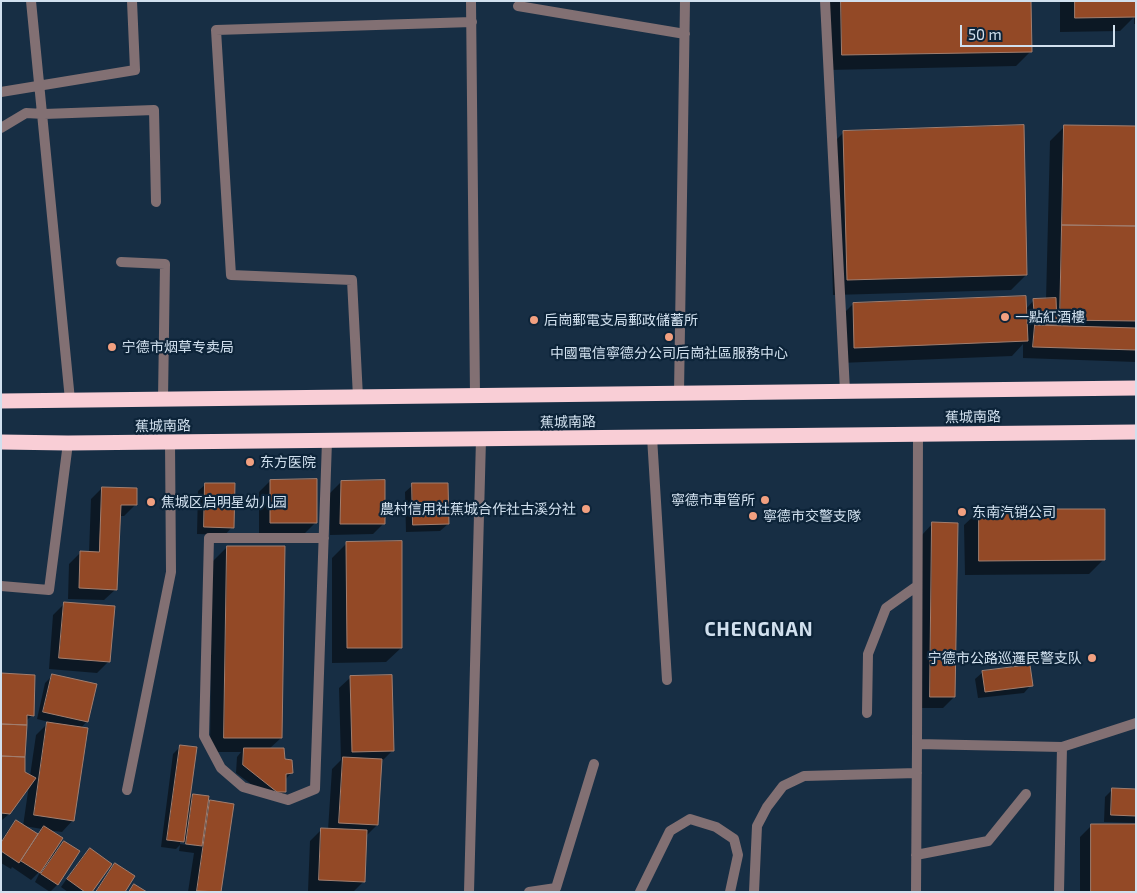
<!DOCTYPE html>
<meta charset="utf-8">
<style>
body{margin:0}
#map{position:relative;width:1137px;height:893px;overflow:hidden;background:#172e44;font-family:"Exo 2",sans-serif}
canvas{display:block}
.frame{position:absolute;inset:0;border:2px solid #d1e0ee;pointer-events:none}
.scale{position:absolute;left:960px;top:25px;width:155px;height:22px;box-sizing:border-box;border:2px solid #d1e0ee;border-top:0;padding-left:6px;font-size:15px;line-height:18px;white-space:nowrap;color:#d1e0ee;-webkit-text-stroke:4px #0d2439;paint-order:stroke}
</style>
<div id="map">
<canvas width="1137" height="893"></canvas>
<div class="frame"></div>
<div class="scale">50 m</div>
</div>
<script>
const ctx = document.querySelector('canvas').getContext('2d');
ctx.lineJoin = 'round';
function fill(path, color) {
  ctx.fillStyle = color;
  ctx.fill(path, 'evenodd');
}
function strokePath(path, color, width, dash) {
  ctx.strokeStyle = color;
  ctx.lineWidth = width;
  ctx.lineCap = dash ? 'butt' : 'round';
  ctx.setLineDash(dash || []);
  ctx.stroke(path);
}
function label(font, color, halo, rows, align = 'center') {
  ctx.font = font + ' "Exo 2","Noto Sans SC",sans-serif';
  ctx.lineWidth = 4.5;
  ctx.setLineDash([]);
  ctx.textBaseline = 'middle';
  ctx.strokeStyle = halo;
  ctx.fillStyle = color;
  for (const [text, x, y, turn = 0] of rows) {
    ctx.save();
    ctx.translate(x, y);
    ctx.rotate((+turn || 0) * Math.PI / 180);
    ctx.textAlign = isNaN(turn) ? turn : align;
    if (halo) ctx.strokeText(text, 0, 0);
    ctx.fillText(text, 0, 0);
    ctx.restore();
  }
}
fill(new Path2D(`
 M827,1h203l1,50 -15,15 -188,4z
 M1060,1h76v23h-2v-7l-14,14 -60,1z
 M1065,126l71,2v234l-113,-4v-14l-11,12 -172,7 -2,-44 15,-15 173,5 8,-9h12l4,-159z
 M844,132l182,143 -15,15 -178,5 -4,-148z
 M270,481l46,41 -11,11 -46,1v-42z
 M341,482l43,41 -11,11 -43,1v-42z
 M206,484l26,43 -7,8 -28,-1 1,-43z
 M413,485l35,39 -8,7 -34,1 -1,-40z
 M102,488l33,17 -11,11h-5l-3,73 -12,11 -36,-1 1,-35 11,-11h9l2,-54z
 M979,511l125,48 -15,15 -124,1 -1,-50z
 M933,523l21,174 -11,11h-24l3,-173z
 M347,543l54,105 -15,14 -54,1v-105z
 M227,547l54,191 -12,11 23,23 -7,8v12l-8,7 -7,-1 -34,-25 1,-16 4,-5h-31l2,-190z
 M64,604l45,57 -12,12 -48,-4 4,-54z
 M983,672l48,13 -7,8 -46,5 -3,-19z
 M1,674l31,41 -7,7 -1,51 6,3 6,-41 13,-13 -12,-3 8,-36 7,-7 35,45 -6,7 -8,92 -11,12 -15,-2 6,23 11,-11 14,10 -21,33 -7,7 -15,-10 6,-12 -10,10 -19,-13 -1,2 -10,-6v-22l8,-12 7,-8 7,5 6,-41 -20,29 -8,7zM24,826l18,3 -5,6z
 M351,677l41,74 -11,11 -4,63 -11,11 -2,45 -11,11 -45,-1 2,-50 11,-11h7l4,-61 9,-9 -2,-72z
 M181,746l8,53 4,-4 13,11 5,-5 9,91h-32l6,-39 -15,-2 1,-6 -4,4 -15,-2 12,-93zM180,842l15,2v2l-15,-2z
 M1113,789l23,1v33l-32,-1 1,-25z
 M1092,825l44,67h-56v-55z
 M90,849l1,43h-23l-7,-5 21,-30z
 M115,865l9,27h-29l13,-20z`), '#0007');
const building = new Path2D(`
 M841,1h190l1,51 -190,3z
 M1075,1h61v16l-61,1z
 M1024,125l3,150 -180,5 -4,-149z
 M1064,125l72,1v100l-74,-1z
 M1062,225l74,1v95l-76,-1z
 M1026,296l2,45 -174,7 -1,-45z
 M1056,298l1,26 -22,1 -2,-26z
 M1035,325l101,3v22l-103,-3z
 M317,479v44h-47v-43z
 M385,480v44h-45l1,-43z
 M205,483h30l-1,45 -30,-1z
 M412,483h36l1,41 -36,1z
 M102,487l35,1v17h-16l-4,85 -38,-2 1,-37 19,1z
 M979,509h126v51l-126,1z
 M932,522l26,1 -3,174h-25z
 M402,541v107h-55l-1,-106z
 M227,546h58l-3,192h-58z
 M64,602l51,4 -5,56 -51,-4z
 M1030,665l3,21 -48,6 -3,-21z
 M1,673l34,2 -1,41 -7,-1v10l-26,-1z
 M52,674l45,10 -9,38 -45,-10z
 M392,675l2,76 -42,1 -2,-76z
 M47,722l41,6 -14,93 -40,-6z
 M1,724l26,1 -2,32 -24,-1z
 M180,745l17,2 -13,95 -17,-2z
 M244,748h40l1,11 7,1 1,13 -7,1v18h-9l-34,-27z
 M1,756l24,1v15l11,6 -26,36 -9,-1z
 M343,757l39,2 -4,66 -39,-2z
 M1112,788l24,1v27l-25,-1z
 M193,794l16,2 -7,50 -16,-2z
 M210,800l24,4 -13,88 -24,-1z
 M16,820l22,14 -19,29 -18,-12v-8z
 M1091,824h45v68h-45z
 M44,826l19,12 -23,35 -19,-12z
 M321,828l46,2 -2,52 -46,-2z
 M64,841l16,10 -22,34 -17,-11z
 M90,848l22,16 -20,28h-7l-18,-13z
 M115,863l20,13 -10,16h-29z
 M134,884l13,8h-18z`);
fill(building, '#934926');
strokePath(building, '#a17e6f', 1);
strokePath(new Path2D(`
 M31,1l39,399
 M471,1l4,395
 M825,1l20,390
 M518,6l167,28
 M1,92l134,-22 -3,-69
 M1,128l25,-15 18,1 110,-4 2,92
 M121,262l44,2 -2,135
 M679,393l6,-392
 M358,397l-6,-117 -121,-5 -15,-245 256,-8
 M918,434l-1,310 145,3 74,-24
 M652,437l15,243
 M324,538h-115l-5,198 17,32 22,19 45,13 27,-11 12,-348
 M1,586l48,4 19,-147
 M867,713l1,-59 18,-46 31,-22
 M127,790l44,-218 -1,-130
 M916,855l72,-14 38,-47
 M469,892l12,-453
 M529,892l27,-4 38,-124
 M640,892l30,-61 20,-12 26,8 18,12 4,16 -8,37
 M754,892l3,-66 10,-19 16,-21 21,-10 113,-3
 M916,892l1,-148
 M1059,892l3,-145`), '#827073', 10);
strokePath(new Path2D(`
 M1,401l1135,-13
 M1,442l67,1 1068,-11`), '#f9ced6', 15);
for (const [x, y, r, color] of [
 [1005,317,5,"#f2a080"],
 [534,320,5,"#f2a080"],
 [669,337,5,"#f2a080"],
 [112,347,5,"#f2a080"],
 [250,462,5,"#f2a080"],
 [765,500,5,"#f2a080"],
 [151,502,5,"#f2a080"],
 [586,509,5,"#f2a080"],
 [962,512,5,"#f2a080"],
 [753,516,5,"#f2a080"],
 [1092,658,5,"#f2a080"]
]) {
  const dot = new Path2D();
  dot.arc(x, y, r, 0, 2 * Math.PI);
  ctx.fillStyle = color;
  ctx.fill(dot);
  strokePath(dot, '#0d2439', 2);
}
label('14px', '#d1e0ee', '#0d2439', [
 ["一點紅酒樓",1015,317],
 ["后崗郵電支局郵政儲蓄所",544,320],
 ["宁德市烟草专卖局",122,347],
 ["中國電信寧德分公司后崗社區服務中心",669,353,"center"],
 ["东方医院",260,462],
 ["寧德市車管所",755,500,"right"],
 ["焦城区启明星幼儿园",161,502],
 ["農村信用社蕉城合作社古溪分社",576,509,"right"],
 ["东南汽销公司",972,512],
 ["寧德市交警支隊",763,516],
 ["宁德市公路巡邏民警支队",1082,658,"right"]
], 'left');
label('14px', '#d1e0ee', '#0d2439', [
 ["蕉城南路",973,417,-1],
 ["蕉城南路",568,422,-1],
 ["蕉城南路",163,426,-1]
]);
ctx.letterSpacing = '1px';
label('bold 19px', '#d1e0ee', '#0d2439', [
 ["CHENGNAN",759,630]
]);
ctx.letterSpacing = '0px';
</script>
